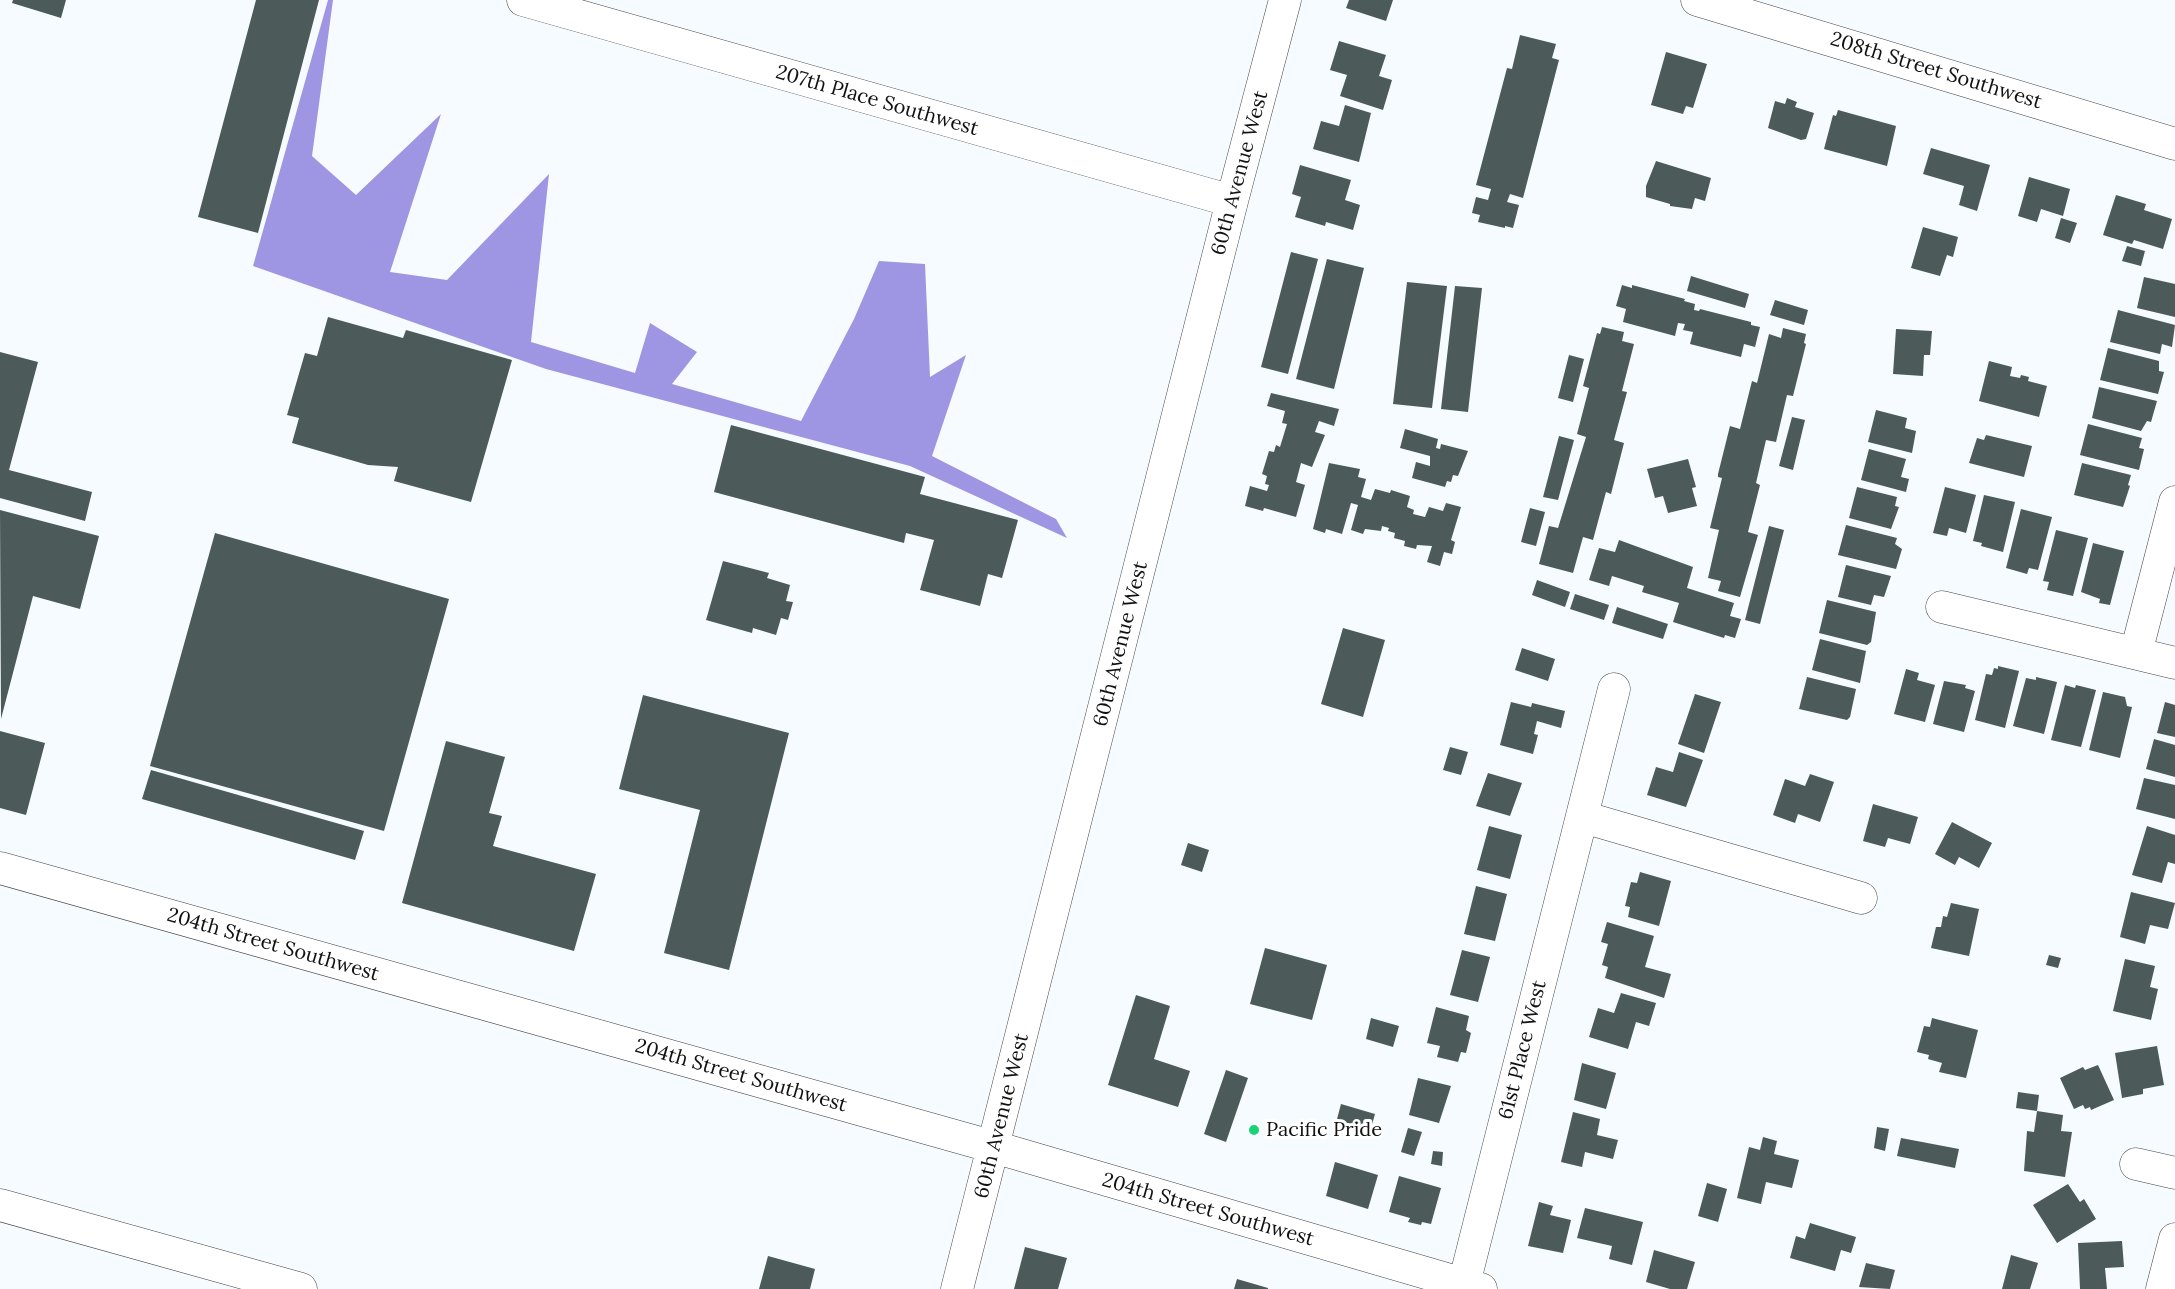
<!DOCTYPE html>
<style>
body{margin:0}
canvas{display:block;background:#f5fbff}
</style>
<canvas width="2175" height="1289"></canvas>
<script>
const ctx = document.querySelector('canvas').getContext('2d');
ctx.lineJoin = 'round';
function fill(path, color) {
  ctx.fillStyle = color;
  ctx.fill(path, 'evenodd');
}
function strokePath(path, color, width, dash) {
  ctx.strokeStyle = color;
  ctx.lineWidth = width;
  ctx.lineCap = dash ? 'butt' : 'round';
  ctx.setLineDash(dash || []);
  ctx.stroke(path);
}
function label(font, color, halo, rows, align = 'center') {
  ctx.font = font + ' Lora,serif';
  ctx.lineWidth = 6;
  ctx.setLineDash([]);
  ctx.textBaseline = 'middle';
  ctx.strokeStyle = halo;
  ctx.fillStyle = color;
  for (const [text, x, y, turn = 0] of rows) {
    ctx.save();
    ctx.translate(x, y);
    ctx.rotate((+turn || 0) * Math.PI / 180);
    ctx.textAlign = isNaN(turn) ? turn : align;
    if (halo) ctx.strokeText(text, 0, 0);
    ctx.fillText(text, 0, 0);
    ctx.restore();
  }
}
fill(new Path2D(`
 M328,0h5l-21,156 44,39 85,-81 -51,158 57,8 102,-106 -18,168 104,31 15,-50 47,29 -25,32 129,37 53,-102 25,-58 46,3 5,113 36,-22 -34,101 124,63 11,19 -157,-72 -364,-97 -293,-103z`), '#9e96e2');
fill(new Path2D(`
 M13,0h53l-5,18 -49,-15z
 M256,0h63l-61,233 -60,-16z
 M1349,0h44l-7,21 -40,-13z
 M1520,35l36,9 -4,14 7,2 -36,138 -13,-4 -3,8 12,3 -6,23 -8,-2v2l-27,-6 2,-7 -8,-2 4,-16 12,3 3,-11 -15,-4 31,-117 5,1z
 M1339,41l47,14 -7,21 13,4 -9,30 -43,-14 7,-21 -17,-5z
 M1666,52l41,12 -14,44 -7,-2 -3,8 -32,-9z
 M1787,98l10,4 -2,5 19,6 -8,26 -5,1 -33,-12 7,-27 10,3z
 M1345,105l26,8 -12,49 -46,-13 8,-28 18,5z
 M1838,110l58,16 -9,40 -63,-17 9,-34 3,1z
 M1931,148l59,17 -13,46 -18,-6 5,-19 -41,-12z
 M1656,161l55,17 -6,23 -10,-3 -3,11 -22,-3v-2l-24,-7v-11z
 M1300,165l51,15 -6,20 15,5 -7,25 -27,-8 -1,4 -30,-9 6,-20 -9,-3z
 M2029,177l41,12 -7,27 -22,-7 -4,13 -19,-6z
 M2116,195l30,9 -2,6 28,9 -9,30 -29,-9 -2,4 -29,-9z
 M2061,218l16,5 -7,20 -15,-5z
 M1923,227l35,10 -5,20 -6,-2 -7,21 -29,-8z
 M2127,246l18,5 -4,15 -19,-5z
 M1291,252l27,7 -30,115 -27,-7z
 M1327,259l37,9 -30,121 -38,-10z
 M1691,276l58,18 -4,14 -58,-17z
 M2144,277l31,7v33l-38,-9z
 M1407,282l40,4 -15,122 -39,-4z
 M1622,285l10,3v-3l53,14 -1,2 11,3 -1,6 5,1 1,-2 51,13v3l9,2 -5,20 -11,-3 -3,13 -51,-13 3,-12 -10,-2 2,-6 -7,-1 -3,13 -52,-14 3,-13 -10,-3z
 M1455,286l27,2 -14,124 -27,-3z
 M1775,300l33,10 -4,15 -34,-10z
 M2118,310l57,15 -3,22 -10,-3 -2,10 -50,-12z
 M328,317l75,21 3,-8 106,30 -41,142 -77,-21 4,-14 -30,-2 -76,-22 7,-25 -12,-3 18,-62 12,3z
 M1602,327l22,5 -2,9 12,3 -12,47 5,1 -13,48 10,3 -13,51 -5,-2 -13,48 -10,-3 -10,36 -34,-9 10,-38 9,2 28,-91 -9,-3 12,-46 -6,-2 14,-53 3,1z
 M1783,328l23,6 -2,9 2,1 -13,52 -6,-1 -11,47 -10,-2 -10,43 4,2 -12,47 10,3 -18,62 -22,-6 3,-10 -13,-3 11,-48 -9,-2 12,-50 -4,-1v-3l12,-48 10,3 12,-48 5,2 12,-49 12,4z
 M1896,329l36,2 -2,24h-6l-1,21 -30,-2z
 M2108,348l51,13v10l5,1 -6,22 -58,-14z
 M0,352l38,10 -29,108 83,22 -7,29 -85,-23z
 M1569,355l15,4 -11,43 -15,-4z
 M1989,361l23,6 -2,9 10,2 1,-3 8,2 -1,4 19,5 -8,31 -60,-16z
 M2099,387l58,14 -6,21 -4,-1 -6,10 -49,-13z
 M1271,393l68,16 -5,17 -15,-5 -4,11 10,3 -13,32 -11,-4 -5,19 9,3 -9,32 -32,-9 -1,3 -18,-5 5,-20 17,5 2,-6 -4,-1 2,-8 -5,-2 7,-23 5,1 2,-7 4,2 7,-23 -5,-1 3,-12 -18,-5z
 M1876,410l31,8 -2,10 11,3 -4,22 -44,-11z
 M1792,417l13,3 -12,50 -14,-4z
 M2088,424l54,14 -3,10 5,1 -5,21 -59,-15z
 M731,425l194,52 -5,17 98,26 -16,58 -14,-4 -8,32 -60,-16 14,-50 -28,-7 -2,10 -190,-51z
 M1405,429l33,10 -2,9 4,1 1,-5 27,7 -10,25 -5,-1 -2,7 -4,-1 -2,6 -33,-9 4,-16 14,4v-10l-30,-8z
 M1986,435l46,11 -8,31 -55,-14 8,-25 7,2z
 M1559,436l15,4 -16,60 -15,-3z
 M1869,449l37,10 -5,18 8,2 -3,13 -45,-12z
 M1688,459l8,28 -4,1 5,18 -29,7 -5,-17 -8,2 -8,-29z
 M1329,463l31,6 -2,8 8,2 -5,18 10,3 4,-11 15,4 1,-3 19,6 -3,11 7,3 -1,4 12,3 4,-10 14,4 3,-8 15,4 -10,33 4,2 -3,12 -8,-2 -4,14 -13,-4 5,-16 -15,-1 -1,4 -12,-3 1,-5 -11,-3 1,-5 -7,-2 1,-3 -7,-2 -1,5 -16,-2 -2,5 -12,-4 7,-25 -7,-2 -9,31 -16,-5 -1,4 -12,-4z
 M2082,463l49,12 -3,10 2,1 -7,21 -49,-12z
 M1857,487l40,10 -2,9 4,1 -8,22 -42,-11z
 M1945,487l31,8 -10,38 -17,-5 -2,8 -14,-3z
 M1984,495l31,7 -12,50 -22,-6 1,-3 -9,-2z
 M1530,508l15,4 -9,34 -15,-4z
 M2021,509l31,8 -14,53 -9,-2 -2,6 -21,-6z
 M0,510l99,26 -19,73 -47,-13 -32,123z
 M1846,525l51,13 -2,6 7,5 -6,20 -58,-14z
 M1769,526l15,4 -24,94 -15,-4z
 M2056,530l32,8 -15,58 -26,-6 2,-8 -6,-1z
 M215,533l234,66 -65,232 -234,-65z
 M1619,540l74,27 -6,21 47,15 -4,13 11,3 -6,19 -10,-3 -1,3 -51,-16 6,-19 -37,-11 2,-6 -32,-10 -3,10 -20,-6 10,-32 16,4z
 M2093,543l31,8 -14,54 -11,-2 1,-4 -19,-7z
 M723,561l46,12 -2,5 23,7 -4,16 7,1 -5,18 -7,-2 -5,17 -23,-7 -1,5 -46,-13z
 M1846,565l45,11 -7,21 -10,-2 -3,10 -33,-8z
 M1537,580l33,12 -5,15 -33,-12z
 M1575,594l34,11 -5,15 -34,-11z
 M1827,600l49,12 -5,30 -4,3 -48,-12z
 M1617,607l51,17 -5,15 -51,-16z
 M1343,628l42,12 -22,77 -42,-13z
 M1820,639l46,12 -6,32 -48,-13z
 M1522,648l33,11 -7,22 -33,-11z
 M1998,666l21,5 -14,57 -30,-8 11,-46 6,1 2,-7 4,1z
 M1906,669l13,4 -2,7 18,5 -10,37 -31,-8z
 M1807,677l49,12 -6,28 -3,3 -48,-11z
 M2036,677l21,5 -13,52 -31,-8 13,-48 10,2z
 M1944,681l22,4 -1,3 10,3 -11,41 -31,-8z
 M2065,685l10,3 1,-3 20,5 -15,57 -30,-7z
 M2103,692l22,5 2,9 5,1 -12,51 -31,-8z
 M1695,694l26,8 -17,51 -26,-9z
 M643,695l146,38 -60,237 -65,-17 36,-143 -81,-21z
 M1511,702l20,5 1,-4 33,8 -4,17 -24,-7 -3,13 4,1 -5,19 -33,-9z
 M2165,702l10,3v32l-18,-4z
 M0,731l45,12 -19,72 -26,-7z
 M2154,739l21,6v32l-29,-8z
 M446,741l59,16 -16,56 13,3 -9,30 103,28 -22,77 -172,-48z
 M1450,747l18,5 -7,23 -18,-5z
 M1679,752l24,8 -17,47 -39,-12 9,-28 17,5z
 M151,770l213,61 -9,29 -213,-61z
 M1488,773l34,10 -12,33 -34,-10z
 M1810,774l24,8 -14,40 -22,-8 -3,9 -22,-8 12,-36 20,7z
 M2144,778l31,7v34l-39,-10z
 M1873,804l45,13 -8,27 -22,-6 -3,9 -22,-6z
 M1952,822l40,21 -13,25 -20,-11 -4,8 -20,-11z
 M1489,826l33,9 -12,44 -33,-9z
 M2147,826l28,9v29l-7,-2 -6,21 -30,-8z
 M1188,843l21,7 -7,22 -21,-7z
 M1640,872l31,9 -12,45 -31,-9 2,-10 -5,-1 6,-24 6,1z
 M1476,886l31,8 -12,47 -31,-7z
 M2131,892l44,11 -7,26 -18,-4 -5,19 -25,-7z
 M1951,903l28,6 -10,47 -38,-8 5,-21h5l2,-11 4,1z
 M1607,922l47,14 -9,31 26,7 -7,24 -59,-20 3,-11 -6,-2 6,-21 -7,-2z
 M1265,948l62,17 -15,55 -62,-16z
 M1462,950l28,7 -12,45 -28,-7z
 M2049,955l12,3 -3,10 -12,-3z
 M2125,959l30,7 -5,21 8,2 -7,31 -38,-9z
 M1621,993l35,10 -7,23 -13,-4 -8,27 -39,-12 9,-29 16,5z
 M1136,995l34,11 -16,53 36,12 -12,36 -70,-22z
 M1436,1007l33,9 -3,14 5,3 -5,20 -5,-1 -3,10 -21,-5 3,-11 -13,-3z
 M1371,1018l28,8 -6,21 -27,-8z
 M1932,1018l46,12 -12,48 -27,-6 3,-9 -14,-4 1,-4 -12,-3 7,-26 6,1z
 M2157,1046l7,39 -21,4v5l-21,4 -7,-45z
 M1582,1063l34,10 -10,36 -32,-9z
 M2098,1065l16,35 -23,10 -1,-3 -5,2 -2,-4 -9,4 -14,-31 23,-11 2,3z
 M1226,1070l22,8 -22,64 -22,-8z
 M1418,1078l33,8 -12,37 -30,-8z
 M2018,1092l21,3 -2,16 -21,-3z
 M1341,1104l34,10 -5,18 -34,-9z
 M2037,1111l26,4 -2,16 11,1 -7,45 -41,-6 3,-40 7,1z
 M1573,1112l27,7 -3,16 21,5 -5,19 -28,-7 -3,15 -21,-5z
 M1877,1127l12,2 -4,22 -11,-3z
 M1408,1128l14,4 -8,24 -13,-4z
 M1763,1137l14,4 -3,13 25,6 -7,28 -26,-6 -5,22 -24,-6 12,-51 11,3z
 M1901,1138l58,11 -4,19 -58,-12z
 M1433,1151l10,1 -1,14 -11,-2z
 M1335,1162l43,13 -10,34 -42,-13z
 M1399,1176l42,12 -10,36 -9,-2 -1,3 -13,-3 2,-4 -21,-6z
 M1707,1183l20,6 -9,33 -20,-6z
 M2068,1184l12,18 4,-3 12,20 -39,24 -24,-38z
 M1539,1202l14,4 -3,9 21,5 -8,33 -35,-7z
 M1585,1208l58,14 -11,43 -23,-6 3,-13 -35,-8z
 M1810,1223l46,14 -5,16 -10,-3 -6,21 -45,-13 6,-22 9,3z
 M2122,1241l2,26 -19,1 2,21h-27l-2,-46z
 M1025,1247l42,11 -9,31h-44z
 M1654,1250l41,12 -8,27h-17l-24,-7z
 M2011,1255l27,8 -8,26h-28z
 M768,1256l47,13 -5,20h-51z
 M1866,1263l29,7 -5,19 -31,-2z
 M1237,1279l31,9v1h-34z`), '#4c5b5a');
const minor = new Path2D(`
 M523,0l709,201
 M1697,0l478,144
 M1942,607l233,56
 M2136,653l39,-151
 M1583,817l278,81
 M0,868l994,279 487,142
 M2136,1164l39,9
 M0,1205l301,84
 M1464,1284l150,-595
 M957,1289l275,-1088 53,-201
 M2162,1289l13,-50`);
strokePath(minor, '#444', 33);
strokePath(minor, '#fff', 32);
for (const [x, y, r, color] of [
 [1254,1130,6,"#17d277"]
]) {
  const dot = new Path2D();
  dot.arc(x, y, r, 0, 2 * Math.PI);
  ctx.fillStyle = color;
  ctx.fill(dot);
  strokePath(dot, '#fff', 2);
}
label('20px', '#111', '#fff', [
 ["208th Street Southwest",1936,71,17],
 ["207th Place Southwest",877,101,16],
 ["60th Avenue West",1240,173,-75],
 ["60th Avenue West",1121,644,-76],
 ["204th Street Southwest",273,945,16],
 ["61st Place West",1523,1050,-76],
 ["204th Street Southwest",741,1076,16],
 ["60th Avenue West",1002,1116,-76],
 ["204th Street Southwest",1208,1210,16]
]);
label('20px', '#111', '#fff', [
 ["Pacific Pride",1266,1130]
], 'left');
</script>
